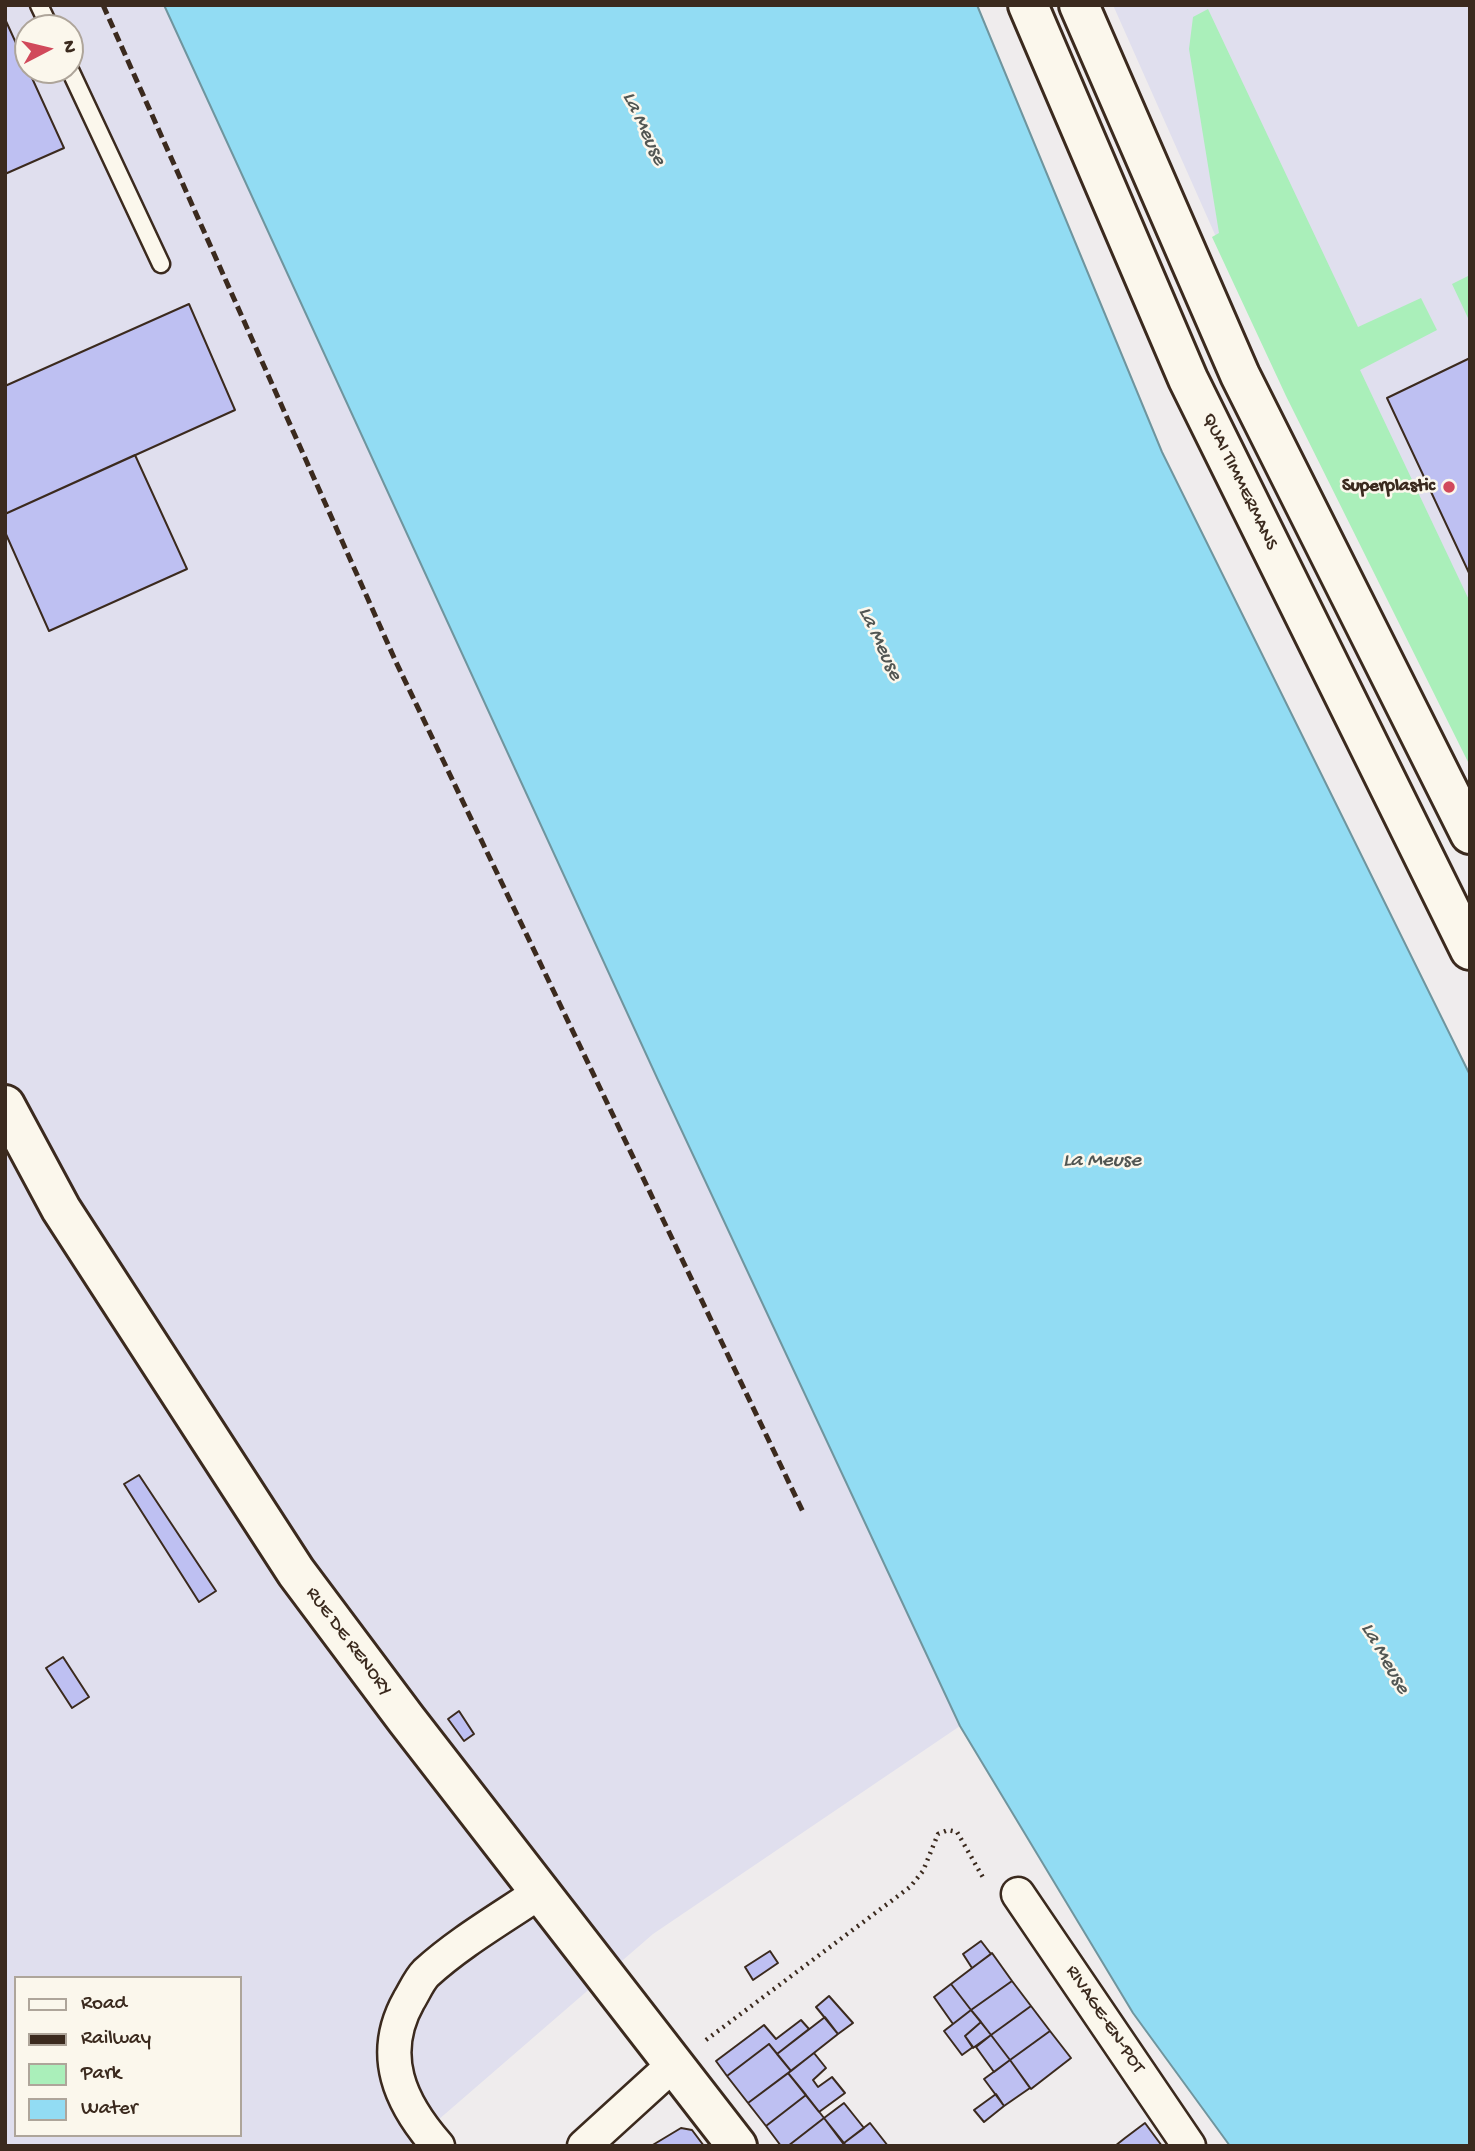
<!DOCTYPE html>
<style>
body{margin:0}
#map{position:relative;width:1475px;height:2151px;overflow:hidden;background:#efeced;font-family:"Gochi Hand",sans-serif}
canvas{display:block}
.frame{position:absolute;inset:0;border:7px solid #3b2a1e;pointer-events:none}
.legend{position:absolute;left:14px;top:1976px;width:228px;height:161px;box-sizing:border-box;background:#fbf7ec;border:2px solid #aea59a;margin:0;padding:9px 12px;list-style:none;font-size:21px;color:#3b2a1e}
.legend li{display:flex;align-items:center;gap:14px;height:35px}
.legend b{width:35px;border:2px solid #aea59a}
.north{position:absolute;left:14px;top:14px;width:70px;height:70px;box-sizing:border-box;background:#fbf7ec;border:2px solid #aea59a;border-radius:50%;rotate:83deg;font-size:19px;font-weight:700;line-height:28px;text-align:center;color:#3b2a1e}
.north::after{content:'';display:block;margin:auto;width:24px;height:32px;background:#d1495b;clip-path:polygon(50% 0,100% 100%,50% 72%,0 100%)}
</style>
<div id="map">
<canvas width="1475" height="2151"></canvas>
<div class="frame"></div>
<ul class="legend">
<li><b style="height:9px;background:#fbf7ec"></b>Road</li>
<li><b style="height:9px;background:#3b2a1e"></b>Railway</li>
<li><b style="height:19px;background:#aaefba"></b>Park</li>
<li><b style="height:19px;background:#92dcf3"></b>Water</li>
</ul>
<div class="north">N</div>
</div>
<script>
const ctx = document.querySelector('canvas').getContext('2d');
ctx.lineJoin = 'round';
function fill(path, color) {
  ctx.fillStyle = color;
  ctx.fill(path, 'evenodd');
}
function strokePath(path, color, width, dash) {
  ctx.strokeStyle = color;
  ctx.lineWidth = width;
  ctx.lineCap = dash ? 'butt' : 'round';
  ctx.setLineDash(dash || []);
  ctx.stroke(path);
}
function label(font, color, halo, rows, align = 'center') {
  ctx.font = font + ' "Gochi Hand",sans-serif';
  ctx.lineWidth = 5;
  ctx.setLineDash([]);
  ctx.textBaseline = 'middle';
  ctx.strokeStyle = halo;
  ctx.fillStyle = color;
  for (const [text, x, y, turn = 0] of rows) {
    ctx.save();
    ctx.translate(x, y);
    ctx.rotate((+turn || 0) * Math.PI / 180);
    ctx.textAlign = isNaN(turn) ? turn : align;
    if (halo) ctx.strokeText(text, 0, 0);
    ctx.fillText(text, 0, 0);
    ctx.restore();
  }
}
fill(new Path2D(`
 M5,5h159l494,1075 302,646 -307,208 -245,212h-403zM28,28h42v42h-42zM16,1978h224v157h-224z
 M1113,5h357v733l-185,-346z`), '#e0dfee');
fill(new Path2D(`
 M1208,9l150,318 63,-29 16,32 -77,40 110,232v164l-184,-370 -74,-159 7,-4 -30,-184 4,-32z
 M1470,275v42l-2,1 -16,-34z`), '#aaefba');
const water = new Path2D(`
 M164,5h813l185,447 308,623v1071h-240l-97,-133 -173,-287 -302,-646z`);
fill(water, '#92dcf3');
strokePath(water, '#6f959e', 2);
const building = new Path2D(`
 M5,19l59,129 -59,26z
 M189,304l46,106 -230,104v-128z
 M1470,358v217l-83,-177z
 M135,455l52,114 -138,62 -44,-99v-18z
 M139,1475l77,116 -17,11 -75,-118z
 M63,1657l26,40 -17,11 -26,-40z
 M459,1711l15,23 -10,7 -16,-22z
 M981,1941l10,13 -19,14 -9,-14z
 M770,1951l8,12 -25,17 -8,-13z
 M992,1953l20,28 -41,29 -20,-26z
 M1012,1981l19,25 -40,29 -20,-25z
 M951,1984l20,26 -18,14 -19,-27z
 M829,1996l24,27 -15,11 -22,-27z
 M1031,2006l19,25 -40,29 -19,-25z
 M971,2010l10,12 -16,14 8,11 -11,8 -18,-24z
 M825,2017l13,17 -47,37 -14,-17z
 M801,2020l8,9 -32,25 -8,-10 -42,32 -11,-15 48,-36 12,14z
 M981,2022l10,13 -18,13 -8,-12z
 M1050,2031l21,27 -40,31 -21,-29z
 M991,2035l19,25 -16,12 -18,-25z
 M769,2044l22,27 -43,32 -21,-27z
 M814,2053l12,15 -13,12 5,7 14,-10 13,16 -26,19 -31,-39z
 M1010,2060l20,28 -26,18 -20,-27z
 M788,2073l18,22 -40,31 -18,-23z
 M996,2094l8,12 -20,16 -10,-12z
 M806,2095l18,23 -36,28h-7l-15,-20z
 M844,2103l20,25 -20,15 -20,-25z
 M824,2118l21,28h-57z
 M870,2123l18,23h-42l-2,-3z
 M1145,2123l17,23h-47l10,-8z
 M681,2128l11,2 12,16h-53z`);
fill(building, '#bec0f2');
strokePath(building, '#3b2a1e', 2);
const lane = new Path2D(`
 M39,5l11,23
 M70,70l91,194`);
const street = new Path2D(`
 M1018,1894l171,252
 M438,2146c-38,-43 -60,-91 -29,-146 5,-8 10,-20 17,-27 34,-31 76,-55 114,-81
 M584,2146l90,-82`);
const secondary = new Path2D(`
 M1028,5l160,374 282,571
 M1079,5l161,370 230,459
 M5,1105l56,104 235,363 110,147 331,427`);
strokePath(lane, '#3b2a1e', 21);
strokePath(street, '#3b2a1e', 37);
strokePath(secondary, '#3b2a1e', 44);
strokePath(new Path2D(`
 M706,2040l204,-153 13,-16 15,-37 10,-4 9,2 28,49`), '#3b2a1e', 4.5, [2, 5]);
strokePath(lane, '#fbf7ec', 16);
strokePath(street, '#fbf7ec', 32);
strokePath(secondary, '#fbf7ec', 38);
strokePath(new Path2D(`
 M103,5l293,657 408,852`), '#3b2a1e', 5, [10, 5]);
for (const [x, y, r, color] of [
 [1449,487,7,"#d1495b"]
]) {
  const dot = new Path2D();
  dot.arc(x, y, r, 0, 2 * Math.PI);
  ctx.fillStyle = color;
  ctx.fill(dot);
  strokePath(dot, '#fbf7ec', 2.5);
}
label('19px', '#3b2a1e', '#fbf7ec', [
 ["QUAI TIMMERMANS",1239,482,64],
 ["RUE DE RENORY",348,1642,53],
 ["RIVAGE-EN-POT",1104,2020,56]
]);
label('bold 19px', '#3b2a1e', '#fbf7ec', [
 ["Superplastic",1435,487]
], 'right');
label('italic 21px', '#515653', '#fbf7ec', [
 ["La Meuse",643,129,65],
 ["La Meuse",879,644,65],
 ["La Meuse",1102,1162],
 ["La Meuse",1384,1659,60]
]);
</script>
